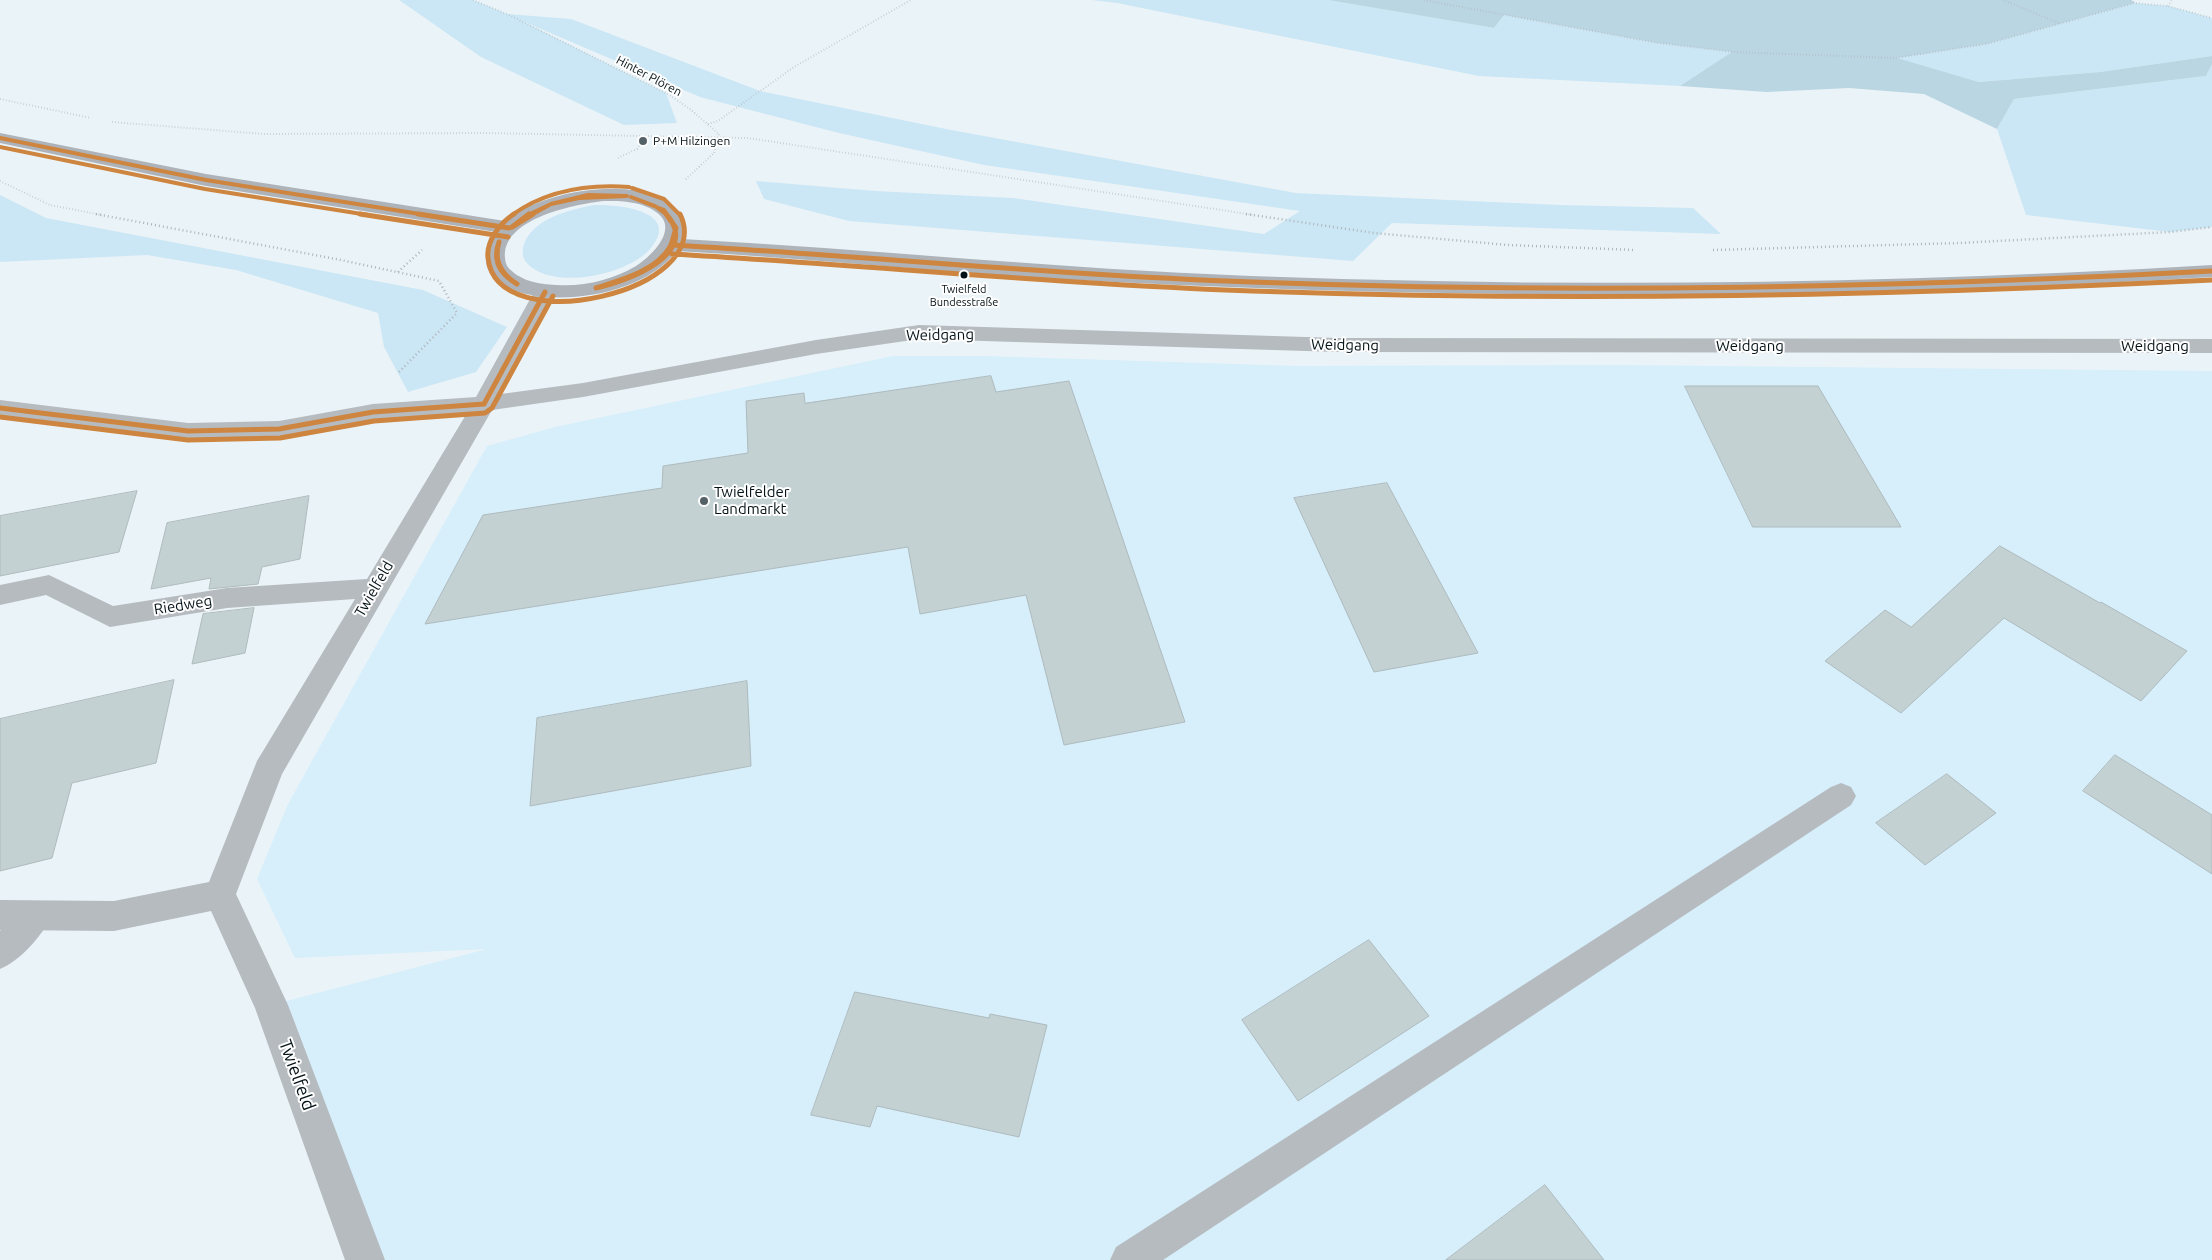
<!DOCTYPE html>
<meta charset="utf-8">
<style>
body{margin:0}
canvas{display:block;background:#eaf3f7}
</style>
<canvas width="2212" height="1260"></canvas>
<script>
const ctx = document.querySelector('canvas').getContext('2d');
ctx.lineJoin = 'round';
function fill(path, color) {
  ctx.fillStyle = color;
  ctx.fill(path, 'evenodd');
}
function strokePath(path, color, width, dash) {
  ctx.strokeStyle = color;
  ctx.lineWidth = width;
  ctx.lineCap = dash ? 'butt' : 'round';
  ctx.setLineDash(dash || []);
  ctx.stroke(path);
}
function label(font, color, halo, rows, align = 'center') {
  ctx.font = font + ' Ubuntu,sans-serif';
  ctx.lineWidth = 4;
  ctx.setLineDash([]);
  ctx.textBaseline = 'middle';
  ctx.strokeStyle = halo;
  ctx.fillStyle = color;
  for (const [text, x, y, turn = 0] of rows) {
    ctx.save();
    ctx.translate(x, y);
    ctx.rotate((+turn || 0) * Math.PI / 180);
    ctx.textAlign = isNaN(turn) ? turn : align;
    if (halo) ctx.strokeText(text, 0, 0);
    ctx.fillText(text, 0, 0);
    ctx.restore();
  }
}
fill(new Path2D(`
 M893,356h91l314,10 318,-1 596,6v889h-1847l-94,-255 216,-56 -192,9 -38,-79 31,-75 199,-358 68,-19z`), '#d6effb');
fill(new Path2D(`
 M399,0h74l34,14 64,5 189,72 191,39 345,63 263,12 134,3 28,26 -329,-11 -39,38 -504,-40 -85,-22 -8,-18 119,10 138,7 251,36 36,-23 -316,-46 -145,-32 -139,-36 -180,-77 146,73 11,30 -53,2 -143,-68z
 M1092,0h236l166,28 10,-13 153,28 76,9 -53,34 -201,-10 -362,-73z
 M2135,3l33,3 44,12v38l-112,16 -121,10 -84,-24 92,-14z
 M2212,64v163l-42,5 -144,-17 -29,-86 17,-30 192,-23z
 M0,195l46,23 377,72 84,37 -31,45 -68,20 -24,-45 -6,-34 -142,-43 -89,-15 -147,7z
 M594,205c22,-1 88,5 57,43 -22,27 -100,44 -125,14 -4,-5 -4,-12 -2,-18 10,-26 45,-34 70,-39z`), '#cbe7f5');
fill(new Path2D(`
 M1328,0h803l4,3 -148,41 -90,14 82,24 121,-10 112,-16v8l-6,12 -192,23 -17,30 -73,-35 -75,-6 -82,4 -87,-6 52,-34 -75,-9 -153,-28 -10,13z`), '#bad6e3');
const building = new Path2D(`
 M991,376l5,16 73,-11 116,341 -121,23 -38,-150 -106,19 -12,-67 -483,77 58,-109 179,-27 1,-22 85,-13 -2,-52 58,-8 1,10z
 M1685,386h133l83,141h-148z
 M1387,483l91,170 -104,19 -80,-174z
 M137,491l-18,61 -119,24v-60z
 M309,496l-9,63 -38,8 -4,17 -49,5 2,-11 -60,11 16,-66z
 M2000,546l100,57 1,-1 86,49 -46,50 -137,-83 -103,95 -76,-52 60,-51 26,17z
 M254,608l-9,45 -53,11 11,-50z
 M174,680l-18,83 -84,20 -20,75 -52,13v-152z
 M747,681l4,85 -221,40 7,-88z
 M2115,755l97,60v59l-129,-83z
 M1947,774l49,39 -71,52 -49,-42z
 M1369,940l60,76 -131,85 -56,-81z
 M855,992l134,26 1,-4 57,11 -28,112 -142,-31 -7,21 -59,-12z
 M1545,1185l59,75h-158z`);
fill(building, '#c3d1d3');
strokePath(building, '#afbbbe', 1);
strokePath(new Path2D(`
 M473,0l34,14 159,79 24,16 29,25 -5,19 -29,27
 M1424,0l233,43 76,9 162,6 92,-14 148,-41
 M2003,0l58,24
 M2131,0l4,3 33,3 44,12
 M2168,6l4,-6
 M0,99l91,19
 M112,122l152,12 222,-1 262,5 506,77
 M708,124l10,-3 76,-54 117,-67
 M618,158l19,-9 7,-11
 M0,181l50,24 52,10`), '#afb5ba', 2, [0.5, 2.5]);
strokePath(new Path2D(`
 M96,214l240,45 103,22 18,32 -58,59
 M1246,214l128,19 134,12 127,5
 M1713,250l246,-7 211,-11 42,-5
 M398,272l24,-22`), '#afb5ba', 2.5, [1, 3]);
fill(new Path2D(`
 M1841,783l10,4 5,9 -5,9 -688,455h-53l6,-13 715,-460z
 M36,901l11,4 5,10c-9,20 -32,46 -52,54v-38l25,-26z`), '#b6bbc0');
fill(new Path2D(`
 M545,286l7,2 4,4 -55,102 82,-11 233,-43 103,-15 419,13 874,1v14l-874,-1 -419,-13 -103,15 -233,43 -91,13 -210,364 -46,120 52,111 97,255h-40l-90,-252 -44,-97 -97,20 -114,-1v-30l114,1 95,-19 48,-121 98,-162 -128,9 -117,19 -64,-32 -46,10v-20l49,-10 64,31 114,-18 140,-9 100,-166 -94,7 -94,17 -91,2 -188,-23v-16l188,23 91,-2 94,-17 103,-7 58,-105 4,-4z`), '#b6bbc0');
fill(new Path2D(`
 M0,133l206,41 299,47c36,-30 133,-48 170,-13 9,9 12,20 7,31 190,10 379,30 569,37 320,12 641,8 961,-11v12c-366,22 -731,23 -1097,5 -147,-7 -293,-23 -439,-31 -48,68 -235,61 -180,-19l-290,-46 -206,-43zM604,201c17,0 37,0 52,11 24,16 -4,44 -20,54 -24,14 -52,21 -80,19 -18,-1 -37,-4 -49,-19 -16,-46 68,-62 97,-65z`), '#aeb3ba');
strokePath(new Path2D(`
 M0,138l206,42 220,35
 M631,197l33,13 3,5
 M631,197l24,9 12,9
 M551,204l37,-9 39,1
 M551,204l28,-6 48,-2
 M528,215l23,-11
 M531,215l20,-11`), '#cd853f', 4);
strokePath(new Path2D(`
 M418,214l91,14
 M512,227l17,-13
 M512,227l21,-13
 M499,242c-6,19 2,32 18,42
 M499,242c-7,19 1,32 18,42
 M672,245c193,11 386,30 580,37 320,12 640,6 960,-11
 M596,288c25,-8 60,-17 74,-41 3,-6 4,-13 6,-19l-10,-14
 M596,288c29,-6 107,-34 70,-74
 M0,408l188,23 91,-2 94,-17 111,-8 61,-112`), '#cd853f', 5);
strokePath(new Path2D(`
 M0,147l205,42 163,26
 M632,188l32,11 16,16
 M512,215c35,-25 75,-31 117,-28`), '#cd853f', 4);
strokePath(new Path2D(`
 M360,214l148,23
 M514,214c-14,9 -28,27 -26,44 9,84 230,33 192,-44
 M672,254c193,11 386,30 580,37 320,11 640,5 960,-11
 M0,417l188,23 92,-2 94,-17 111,-8 7,-5 61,-112`), '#cd853f', 5);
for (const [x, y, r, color] of [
 [643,141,5,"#546166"],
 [964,275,4.5,"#041218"],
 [704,501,5,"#546166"]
]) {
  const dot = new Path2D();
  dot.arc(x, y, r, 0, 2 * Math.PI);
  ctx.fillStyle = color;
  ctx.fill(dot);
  strokePath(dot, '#fefefe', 2);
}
label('11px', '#041218', '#fefefe', [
 ["Twielfeld",964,289],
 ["Bundesstraße",964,302]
]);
label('12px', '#041218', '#fefefe', [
 ["Hinter Plören",649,76,28]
]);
label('12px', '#041218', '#fefefe', [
 ["P+M Hilzingen",653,141]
], 'left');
label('15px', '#041218', '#fefefe', [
 ["Weidgang",940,335,-1],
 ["Weidgang",1345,345,1],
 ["Weidgang",1750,346],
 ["Weidgang",2155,346],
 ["Twielfeld",374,589,-60],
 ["Riedweg",183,605,-9]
]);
label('15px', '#041218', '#fefefe', [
 ["Twielfelder",714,492],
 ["Landmarkt",714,509]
], 'left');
label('18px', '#041218', '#fefefe', [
 ["Twielfeld",297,1075,70]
]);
</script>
